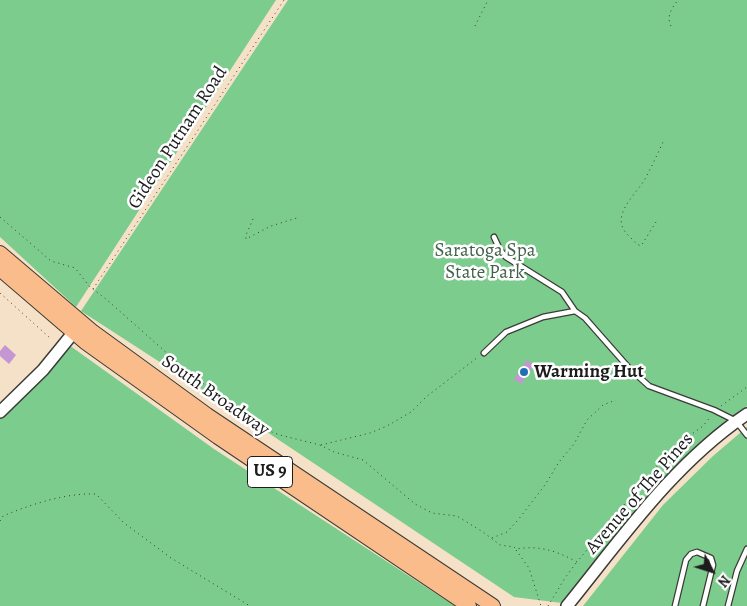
<!DOCTYPE html>
<style>
body{margin:0}
#map{position:relative;width:747px;height:606px;overflow:hidden;background:#f4e1c7;font-family:Alegreya,serif}
canvas{display:block}
.north{position:absolute;left:687px;top:546px;width:50px;height:50px;-webkit-text-stroke:4px #fff;paint-order:stroke;rotate:130deg;font-size:14px;font-weight:700;line-height:20px;text-align:center;color:#1c1c1c}
.north::after{content:'';display:block;margin:auto;width:18px;height:22px;background:#1c1c1c;clip-path:polygon(50% 0,100% 100%,50% 72%,0 100%)}
</style>
<div id="map">
<canvas width="747" height="606"></canvas>
<div class="north">N</div>
</div>
<script>
const ctx = document.querySelector('canvas').getContext('2d');
ctx.lineJoin = 'round';
function fill(path, color) {
  ctx.fillStyle = color;
  ctx.fill(path, 'evenodd');
}
function strokePath(path, color, width, dash) {
  ctx.strokeStyle = color;
  ctx.lineWidth = width;
  ctx.lineCap = dash ? 'butt' : 'round';
  ctx.setLineDash(dash || []);
  ctx.stroke(path);
}
function label(font, color, halo, rows, align = 'center') {
  ctx.font = font + ' Alegreya,serif';
  ctx.lineWidth = 5;
  ctx.setLineDash([]);
  ctx.textBaseline = 'middle';
  ctx.strokeStyle = halo;
  ctx.fillStyle = color;
  for (const [text, x, y, turn = 0] of rows) {
    ctx.save();
    ctx.translate(x, y);
    ctx.rotate((+turn || 0) * Math.PI / 180);
    ctx.textAlign = isNaN(turn) ? turn : align;
    if (halo) ctx.strokeText(text, 0, 0);
    ctx.fillText(text, 0, 0);
    ctx.restore();
  }
}
fill(new Path2D(`
 M0,0h276l-200,307 -76,-70z
 M288,0h459v406l-41,32 -53,52 -91,113 -48,-6 -271,-181 -162,-105z
 M69,345l145,104 241,157h-455v-190z
 M747,427v179h-164l80,-101 50,-49z`), '#7bcc8d');
fill(new Path2D(`
 M5,345l11,10 -7,9 -9,-8v-5z
 M527,360l7,5 -13,19 -7,-5z`), '#c596d4');
const service = new Path2D(`
 M494,237l6,13 6,7 56,35 13,19
 M484,353l22,-21 37,-15 32,-6 10,7 44,50 20,18 65,24 22,11 11,14
 M675,606l11,-46 5,-6 6,-2 14,6 2,7 -10,41
 M728,606l9,-35 10,-22`);
const tertiary = new Path2D(`
 M0,412l43,-42 35,-43
 M567,606c55,-68 107,-143 180,-192`);
const primary = new Path2D(`
 M0,253l93,79 114,83 286,191
 M0,269l85,73 133,95 251,169`);
strokePath(service, '#3c3a36', 7);
strokePath(tertiary, '#3c3a36', 14);
strokePath(primary, '#3c3a36', 16);
strokePath(new Path2D(`
 M475,26l13,-26
 M671,26c-5,-10 1,-18 7,-26
 M0,217l51,44 24,7 15,19 16,12 80,71 32,25 35,30 27,10 40,10 14,7 29,8 52,44 17,9 25,3 26,16 17,13 14,2 2,2c23,-4 41,2 61,13l51,-62 31,-36 22,-22 22,-16 8,-10
 M253,219l-7,16v4l25,-13 29,-9
 M656,222l-15,24c-5,-2 -8,-6 -12,-10 -21,-19 6,-40 16,-57 7,-13 13,-26 19,-39
 M93,289l191,-289
 M0,293l50,45
 M721,406l26,-19
 M321,445l49,-12 17,-7 24,-14 15,-15 52,-40
 M0,521l3,-5c29,-12 62,-23 93,-22l28,29 47,35 79,48
 M492,538l15,-6 11,-12 27,-35 14,-23 15,-18 13,-24 16,-15 13,-5
 M516,550l13,18 12,38
 M548,606l17,-28 11,-15`), '#3c3a36', 1, [1, 4]);
strokePath(service, '#fff', 4.5);
strokePath(tertiary, '#fff', 11);
strokePath(primary, '#fabc8b', 14);
for (const [x, y, r, color] of [
 [524,372,5,"#1f6fb2"]
]) {
  const dot = new Path2D();
  dot.arc(x, y, r, 0, 2 * Math.PI);
  ctx.fillStyle = color;
  ctx.fill(dot);
  strokePath(dot, '#fff', 2);
}
for (const [x, y, w] of [
 [270,472,45]
]) {
  const box = new Path2D();
  box.roundRect(x - w / 2, y - 15.5, w, 31, 4);
  ctx.fillStyle = '#fff';
  ctx.fill(box);
  strokePath(box, '#1c1c1c', 1);
}
label('bold 18px', '#1c1c1c', null, [
 ["US 9",270,472]
]);
label('19px', '#1c1c1c', '#fff', [
 ["Gideon Putnam Road",178,138,-57],
 ["South Broadway",215,396,35],
 ["Avenue of The Pines",640,494,-49]
]);
label('19px', '#426249', '#fff', [
 ["Saratoga Spa",485,251],
 ["State Park",485,273]
]);
label('bold 19px', '#1c1c1c', '#fff', [
 ["Warming Hut",534,372]
], 'left');
</script>
